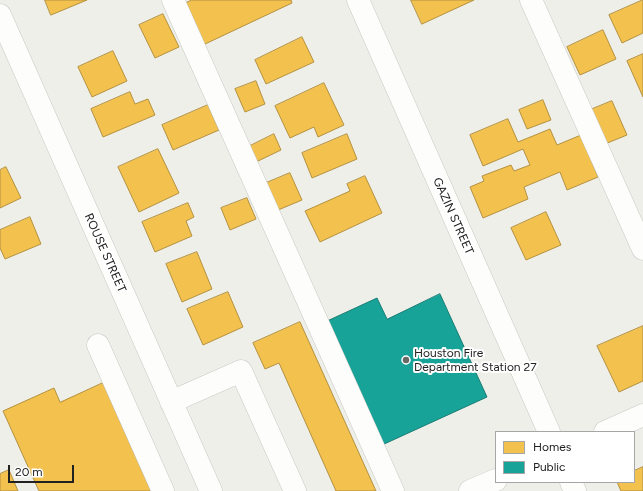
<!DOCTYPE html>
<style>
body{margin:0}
#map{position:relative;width:643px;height:491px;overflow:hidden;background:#efefe9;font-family:Figtree,sans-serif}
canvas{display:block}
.legend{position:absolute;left:495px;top:431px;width:140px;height:52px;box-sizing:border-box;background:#fff;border:1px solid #a6a6a6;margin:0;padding:5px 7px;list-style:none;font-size:12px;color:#212121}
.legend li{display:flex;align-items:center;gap:8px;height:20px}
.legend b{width:20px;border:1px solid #a6a6a6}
.scale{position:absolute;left:8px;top:465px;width:66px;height:18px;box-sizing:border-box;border:2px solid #212121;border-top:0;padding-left:5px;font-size:12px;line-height:14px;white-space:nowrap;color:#212121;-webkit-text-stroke:3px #fff;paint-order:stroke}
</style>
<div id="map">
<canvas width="643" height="491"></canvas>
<ul class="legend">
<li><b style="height:11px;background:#f2c14e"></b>Homes</li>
<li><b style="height:11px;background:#17a398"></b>Public</li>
</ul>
<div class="scale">20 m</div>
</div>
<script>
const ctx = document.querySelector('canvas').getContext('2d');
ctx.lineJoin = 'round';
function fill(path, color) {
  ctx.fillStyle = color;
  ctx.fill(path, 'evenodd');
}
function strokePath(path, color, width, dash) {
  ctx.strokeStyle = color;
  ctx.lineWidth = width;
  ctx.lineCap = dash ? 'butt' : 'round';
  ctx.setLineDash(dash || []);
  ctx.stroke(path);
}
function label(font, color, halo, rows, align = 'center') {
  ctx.font = font + ' Figtree,sans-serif';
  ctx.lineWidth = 4;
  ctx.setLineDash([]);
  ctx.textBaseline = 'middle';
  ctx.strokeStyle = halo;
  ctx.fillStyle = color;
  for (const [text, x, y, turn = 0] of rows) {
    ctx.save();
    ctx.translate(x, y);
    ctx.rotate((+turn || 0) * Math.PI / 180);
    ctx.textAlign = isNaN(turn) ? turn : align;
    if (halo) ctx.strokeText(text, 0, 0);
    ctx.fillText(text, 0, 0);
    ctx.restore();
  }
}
const homes = new Path2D(`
 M45,0h42l-36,15z
 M192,0h99l1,3 -89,42 -19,-41z
 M411,0h63l-52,24z
 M643,0v33l-21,10 -13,-28z
 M163,14l16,33 -24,11 -16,-33z
 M603,30l13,29 -36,16 -13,-28z
 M302,37l12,25 -48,22 -11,-24z
 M113,51l14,30 -35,16 -14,-30z
 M643,54v43l-16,-36z
 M256,81l9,23 -20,8 -10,-23z
 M324,83l20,42 -26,12 -4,-10 -24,11 -15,-32z
 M130,92l5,12 13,-5 7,16 -52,22 -12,-28z
 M543,100l8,20 -24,9 -8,-19z
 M612,101l15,34 -22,9 -15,-34z
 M208,105l11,25 -46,20 -11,-25z
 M508,119l10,23 32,-13 7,16 24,-10 17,42 -31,13 -7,-18 -36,15 4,12 -45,19 -13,-31 14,-6 -2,-5 29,-11 3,6 16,-6 -7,-16 -40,17 -13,-31z
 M274,134l7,16 -25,12 -8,-15z
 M347,134l10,25 -45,19 -10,-25z
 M158,149l21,44 -40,19 -21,-45z
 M6,167l15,31 -21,10v-38z
 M290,173l12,27 -31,13 -12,-27z
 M365,176l17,37 -62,29 -15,-31 45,-20 -3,-7z
 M247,198l9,21 -26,11 -9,-22z
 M188,203l6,14 -8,4 6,15 -37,16 -13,-30z
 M546,212l15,33 -35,15 -15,-32z
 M30,217l11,27 -36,15 -5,-11v-18z
 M197,252l15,37 -30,13 -16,-38z
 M228,292l15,35 -40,18 -16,-36z
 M300,322l76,169h-40l-57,-128 -14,6 -12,-26z
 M643,326v55l-24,11 -22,-46z
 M103,383l48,108h-112l-36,-80 51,-23 6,14z
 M643,467v24h-22l-4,-9h17v-11z
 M9,470l9,21h-18v-17z`);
fill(homes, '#f2c14e');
strokePath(homes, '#b39140', 1);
const public = new Path2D(`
 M440,294l47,103 -105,48 -57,-123 52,-24 10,21z`);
fill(public, '#17a398');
strokePath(public, '#1a7c74', 1);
const minor = new Path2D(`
 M173,0l220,491
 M358,0l191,432
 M531,0l112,249
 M0,15l211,476
 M98,345l65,146
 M171,402l70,-31 54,120
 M605,432l38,-17
 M571,482l4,9
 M470,491l26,-11`);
strokePath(minor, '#c8c8c5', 23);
strokePath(minor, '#fdfdfc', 22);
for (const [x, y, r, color] of [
 [406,360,4,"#696967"]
]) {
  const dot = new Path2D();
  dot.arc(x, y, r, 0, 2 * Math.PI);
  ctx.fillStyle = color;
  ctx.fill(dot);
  strokePath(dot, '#fff', 1.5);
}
label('12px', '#212121', '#fff', [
 ["GAZIN STREET",453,216,66],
 ["ROUSE STREET",105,253,66]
]);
label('12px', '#212121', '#fff', [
 ["Houston Fire",414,353],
 ["Department Station 27",414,367]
], 'left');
</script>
